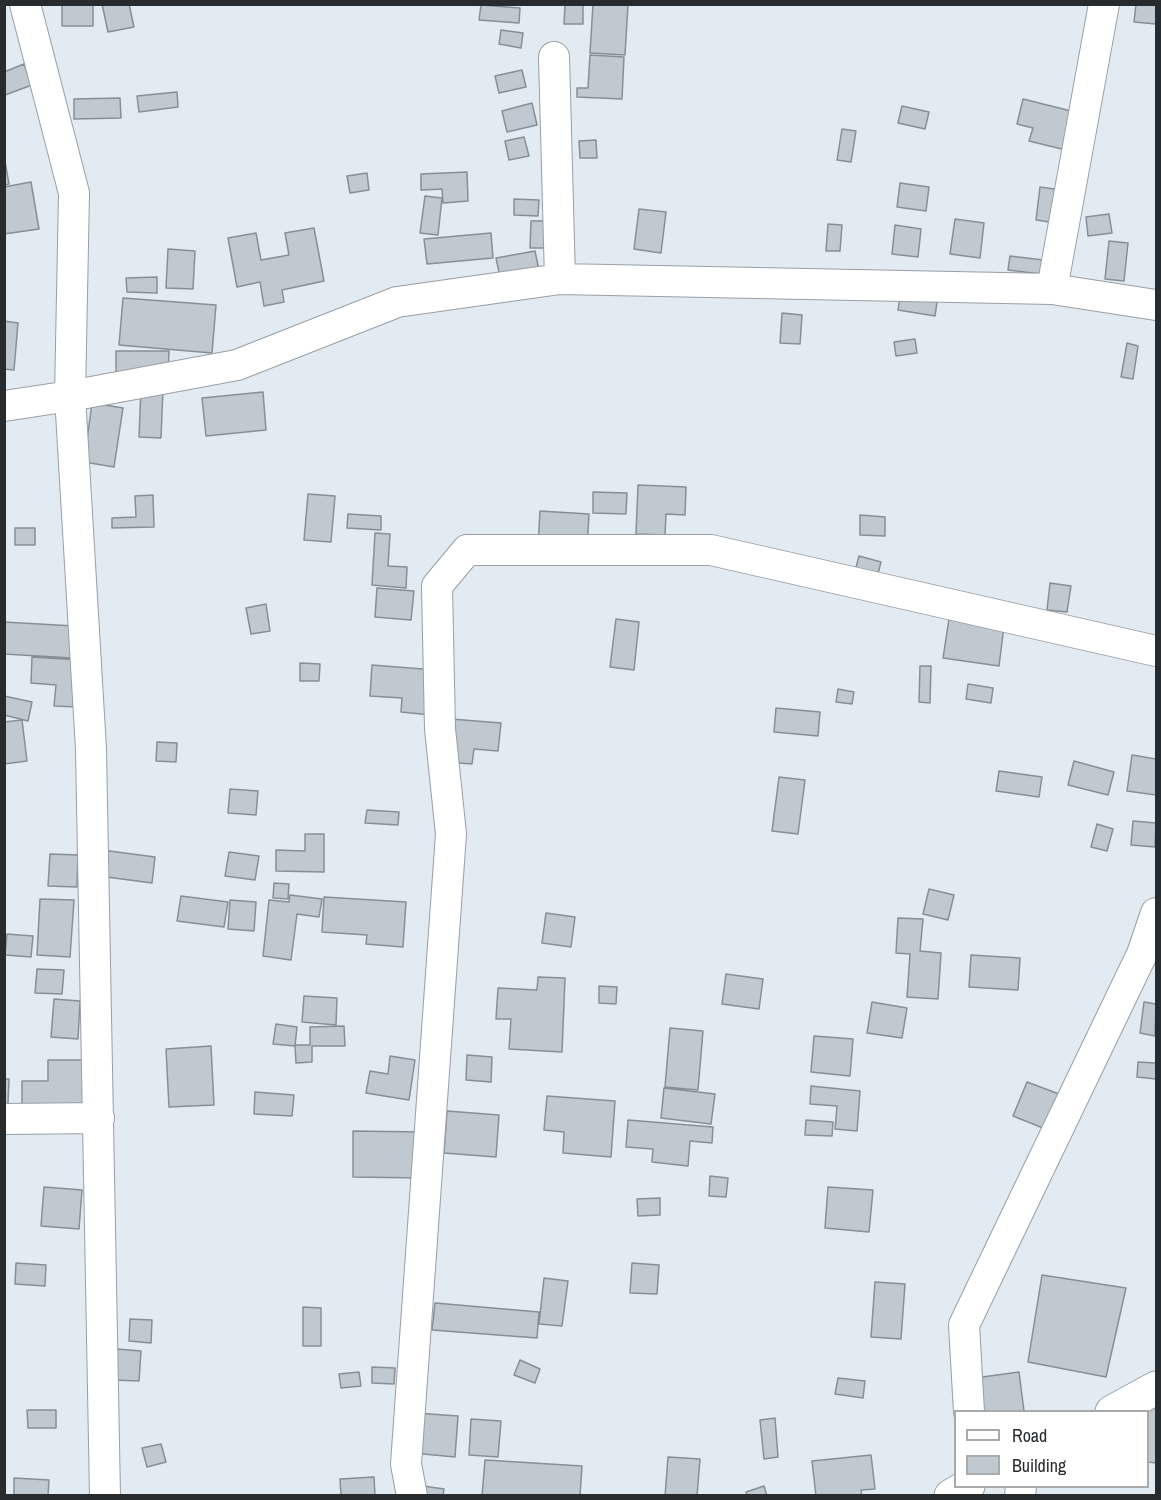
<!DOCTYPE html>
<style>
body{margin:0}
#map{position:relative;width:1161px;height:1500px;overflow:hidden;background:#e2eaf2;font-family:"Archivo Narrow",sans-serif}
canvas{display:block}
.frame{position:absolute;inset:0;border:6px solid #282b2e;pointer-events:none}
.legend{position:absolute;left:954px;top:1410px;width:195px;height:78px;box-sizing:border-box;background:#fff;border:2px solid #a9aaab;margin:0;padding:8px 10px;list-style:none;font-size:18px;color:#282b2e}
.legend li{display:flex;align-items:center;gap:12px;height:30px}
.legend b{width:30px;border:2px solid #a9aaab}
</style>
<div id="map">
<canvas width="1161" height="1500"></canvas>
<div class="frame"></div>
<ul class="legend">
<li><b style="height:8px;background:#fff"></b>Road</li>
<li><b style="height:16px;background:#c0c8d0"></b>Building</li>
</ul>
</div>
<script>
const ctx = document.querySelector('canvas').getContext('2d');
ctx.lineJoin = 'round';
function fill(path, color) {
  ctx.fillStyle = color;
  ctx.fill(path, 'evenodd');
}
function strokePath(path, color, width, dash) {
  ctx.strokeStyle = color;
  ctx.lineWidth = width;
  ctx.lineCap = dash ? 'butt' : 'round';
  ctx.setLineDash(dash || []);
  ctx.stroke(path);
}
const building = new Path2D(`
 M62,4h31v22h-31z
 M102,4h27l5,23 -26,5z
 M565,4h18v20h-19z
 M593,4l35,1 -3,50 -35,-2z
 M1136,4h20v20l-22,-2z
 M481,5l39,3 -1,15 -40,-3z
 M501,30l22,3 -2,15 -22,-4z
 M590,55l34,2 -2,42 -45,-2v-9h11z
 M24,64l8,21 -27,10 -1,-23z
 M522,70l4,17 -27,6 -4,-17z
 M177,92l1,15 -39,5 -2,-16z
 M120,98l1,20 -47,1v-20z
 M1023,99l52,13 -9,38 -37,-9 4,-13 -16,-4z
 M532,103l5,22 -30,7 -5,-21z
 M902,106l27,6 -4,17 -27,-6z
 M842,129l14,2 -5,31 -14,-2z
 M524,137l5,19 -20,4 -4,-19z
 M596,140l1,18h-17l-1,-17z
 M4,156l5,28 -5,1z
 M467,172l1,29 -25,2 -1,-14 -21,1v-16z
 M367,173l2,17 -19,3 -3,-17z
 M31,182l8,47 -35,5v-47z
 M900,183l29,4 -3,24 -29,-4z
 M1040,187l21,3 -5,33 -20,-3z
 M425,196l17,2 -4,37 -18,-2z
 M514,199l25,1 -1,16 -24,-1z
 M639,209l27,3 -5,41 -27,-4z
 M1109,214l3,19 -24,3 -2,-19z
 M955,219l29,4 -4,35 -30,-4z
 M531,221h15l-1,27h-15z
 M828,224l14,1 -2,26h-14z
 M895,225l26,4 -3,28 -26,-3z
 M314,228l10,53 -42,9 2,12 -20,4 -4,-24 -23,5 -9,-49 28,-5 5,27 28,-5 -4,-22z
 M491,233l2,25 -66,6 -3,-25z
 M1109,241l19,2 -4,38 -19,-2z
 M168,249l27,2 -2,38 -27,-1z
 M535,251l4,19 -39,7 -4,-19z
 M1010,256l33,4 -2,14 -33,-4z
 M157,277v16l-30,-1 -1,-14z
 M900,297l37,5 -2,14 -37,-6z
 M123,298l93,7 -4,48 -93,-8z
 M782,313l20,2 -2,29 -20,-1z
 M4,321l14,2 -4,47 -10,-1z
 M915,339l2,14 -21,3 -2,-14z
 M1127,343l11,3 -5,33 -12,-2z
 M116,351h53l-1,22 -52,-1z
 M141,388l22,1 -2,49 -22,-1z
 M263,392l3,38 -60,6 -4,-38z
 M92,403l31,5 -9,59 -30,-5z
 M638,485l48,2 -1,28 -19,-1 -1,21 -29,-1z
 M593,492l34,1 -1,21 -33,-1z
 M308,494l27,2 -4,46 -27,-2z
 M153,495l1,32 -42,1v-10l24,-1 -1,-21z
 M540,511l49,3 -2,35 -49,-3z
 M348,514l33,2v14l-34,-2z
 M860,515l25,2v19l-25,-1z
 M15,528h20v17h-20z
 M375,533l15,1 -2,32 19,1 -1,21 -34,-3z
 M859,556l22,6 -6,23 -22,-6z
 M1050,583l21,3 -4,26 -20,-2z
 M377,588l37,3 -3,29 -36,-3z
 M266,604l4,27 -19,3 -5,-26z
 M616,619l23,3 -5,48 -24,-3z
 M949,619l55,7 -5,40 -56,-8z
 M4,622l70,4 -2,32 -68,-4z
 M32,657l48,3 -3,47 -23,-1 2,-21 -25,-2z
 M300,663l20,1 -1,17h-19z
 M372,665l63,5 -4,45 -30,-3 1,-14 -32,-2z
 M920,666h11l-1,37 -11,-1z
 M968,684l25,4 -2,15 -25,-4z
 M838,689l16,3 -2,12 -16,-2z
 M4,696l28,6 -4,19 -24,-6z
 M776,708l44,4 -2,24 -44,-4z
 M451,719l50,4 -3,28 -24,-2 -2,15 -25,-2z
 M22,720l5,41 -23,3v-42z
 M157,742l20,1 -1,19 -20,-1z
 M1132,755l24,4v36l-29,-4z
 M1074,761l40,11 -6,23 -40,-10z
 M999,771l43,6 -3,20 -43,-6z
 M779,777l26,3 -7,54 -26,-3z
 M230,789l28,2 -2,24 -28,-2z
 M367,810l32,2 -1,13 -33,-2z
 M1133,821l23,2 -1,24 -24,-2z
 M1097,824l16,5 -6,22 -16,-4z
 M305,834h19v38l-48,-1v-21l29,1z
 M102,850l53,7 -3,26 -53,-7z
 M229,852l30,4 -4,24 -30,-4z
 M50,854l28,1 -1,32 -29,-1z
 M274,883l15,1 -1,15 -15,-1z
 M929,889l25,6 -6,25 -25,-6z
 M290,895l32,4 -3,18 -22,-3 -6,46 -28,-4 6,-56 20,2z
 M181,896l47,6 -4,25 -47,-6z
 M324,897l82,5 -3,45 -37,-3 1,-9 -45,-3z
 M40,899l34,1 -4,57 -33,-2z
 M230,900l26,2 -2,29 -26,-2z
 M546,913l29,4 -4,30 -29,-4z
 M898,918l25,1 -3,32 21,2 -3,46 -31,-2 3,-43 -14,-1z
 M7,934l26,2 -2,21 -26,-2z
 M971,955l49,3 -2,32 -49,-3z
 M37,969l27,1 -2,24 -27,-1z
 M726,974l37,5 -4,30 -37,-5z
 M538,977l27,1 -3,74 -53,-3 2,-30h-15l2,-31 39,2z
 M599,986l18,1 -1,17 -17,-1z
 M304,996l33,2 -1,27 -34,-3z
 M54,999l26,2 -2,38 -27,-2z
 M872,1002l35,6 -5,30 -35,-5z
 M1144,1002l12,2 -1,32 -15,-3z
 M276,1024l21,3 -2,19 -22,-2z
 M344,1026l1,20h-33v16l-16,1 -1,-18h15v-18z
 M670,1028l33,3 -5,59 -33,-3z
 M814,1036l39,3 -3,37 -39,-4z
 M211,1046l3,59 -45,2 -3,-58z
 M467,1055l25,2 -1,25 -25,-2z
 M390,1056l25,4 -6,40 -43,-7 4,-22 18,3z
 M48,1060h38v47h-64v-26h26z
 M1138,1062l18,1v16l-19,-2z
 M4,1079h5l-1,25h-4z
 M1027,1082l40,15 -14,35 -40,-16z
 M811,1086l49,5 -3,40 -22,-2 2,-23 -27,-2z
 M664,1088l51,6 -4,30 -50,-6z
 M255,1092l39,3 -2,21 -38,-2z
 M547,1096l68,5 -4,56 -48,-4 1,-21 -20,-2z
 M447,1111l52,4 -3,42 -52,-4z
 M628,1120l85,7 -1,16 -22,-2 -2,25 -36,-4 1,-13 -27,-2z
 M806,1120l27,2 -1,14 -27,-1z
 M353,1131l69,1 -1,46 -68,-1z
 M710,1176l18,2 -2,19 -17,-1z
 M44,1187l38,3 -3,39 -38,-3z
 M828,1187l45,3 -4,42 -44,-4z
 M660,1198v17l-22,1 -1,-17z
 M16,1263l30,2 -1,21 -30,-2z
 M632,1263l27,2 -2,29 -27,-1z
 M1042,1275l84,13 -20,89 -78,-15z
 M544,1278l24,3 -6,45 -23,-2z
 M875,1282l30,2 -4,55 -30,-2z
 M435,1303l104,9 -2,26 -105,-8z
 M303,1307l18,1v38h-18z
 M130,1319l22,1 -1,23 -22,-2z
 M117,1349l24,2 -2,30 -24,-1z
 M520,1360l20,9 -5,14 -21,-8z
 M372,1367l23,1 -1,16 -22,-1z
 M359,1372l2,14 -20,2 -2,-14z
 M1019,1372l5,39 -45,1 -4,-34z
 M838,1378l27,3 -2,17 -28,-4z
 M1156,1400v63l-8,-1v-50h-11z
 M27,1410h29v18h-28z
 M416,1413l42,3 -3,41 -42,-4z
 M775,1418l3,39 -14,2 -4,-39z
 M471,1419l30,2 -3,36 -29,-2z
 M161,1444l5,18 -19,5 -5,-19z
 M871,1455l4,34 -14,1 1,6h-46l-4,-35z
 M668,1457l32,2 -3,37h-32z
 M485,1460l97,6 -2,30h-98z
 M374,1477l1,19h-34l-1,-17z
 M14,1478l35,2 -1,16h-34z
 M423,1486l21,3 -1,7h-21z
 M764,1486l3,10h-20l-1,-4z`);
fill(building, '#c0c8d0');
strokePath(building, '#878f96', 1.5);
const minor = new Path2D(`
 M25,4l49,189 -4,203 21,353 14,747
 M554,57l6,222
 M1052,289l52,-285
 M4,406l66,-10 167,-31 160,-63 163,-23 492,10 104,16
 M4,1119l95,-1
 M969,1412l-5,-87 178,-371 14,-41
 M412,1496l-6,-32 45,-630 -11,-105 -3,-143 30,-36h244l445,101
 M1020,1496l1,-10`);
const highway = new Path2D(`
 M1112,1412l44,-24
 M951,1496l17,-10`);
strokePath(minor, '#989fa7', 32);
strokePath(highway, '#989fa7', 35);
strokePath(minor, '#fff', 30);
strokePath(highway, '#fff', 33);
</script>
